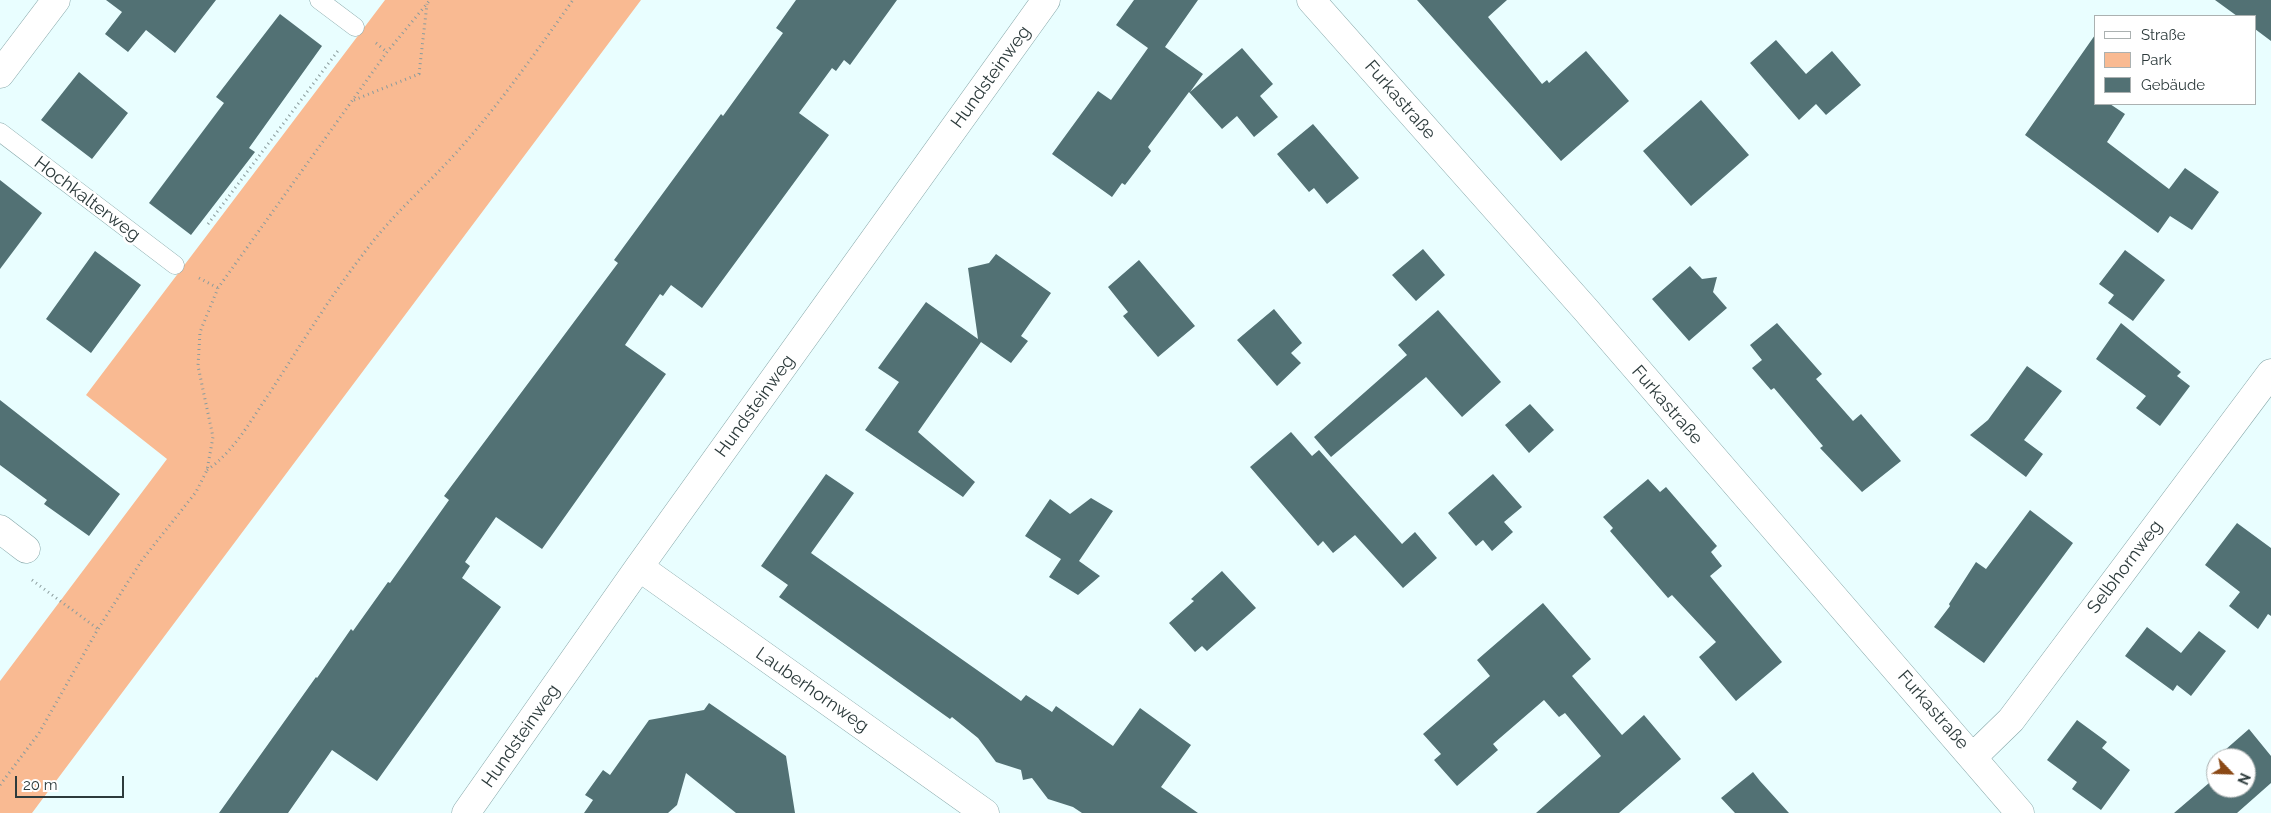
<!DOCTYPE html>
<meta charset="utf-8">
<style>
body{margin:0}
#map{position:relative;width:2271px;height:813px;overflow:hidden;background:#e9feff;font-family:Raleway,sans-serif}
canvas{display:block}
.legend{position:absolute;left:2094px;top:15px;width:162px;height:90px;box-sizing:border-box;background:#fff;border:1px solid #abb1b1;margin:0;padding:6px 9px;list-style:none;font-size:15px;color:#2d3b3c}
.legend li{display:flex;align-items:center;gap:10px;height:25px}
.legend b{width:25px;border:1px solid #abb1b1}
.north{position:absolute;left:2206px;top:748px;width:50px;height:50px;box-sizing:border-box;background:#fff;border:1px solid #abb1b1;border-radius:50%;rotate:114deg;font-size:14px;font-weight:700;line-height:20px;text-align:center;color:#2d3b3c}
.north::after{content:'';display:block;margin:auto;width:18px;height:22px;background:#8b4916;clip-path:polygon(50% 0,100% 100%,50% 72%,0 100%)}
.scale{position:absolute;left:15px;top:776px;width:109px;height:22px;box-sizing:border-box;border:2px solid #2d3b3c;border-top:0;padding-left:6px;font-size:15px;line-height:18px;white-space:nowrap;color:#2d3b3c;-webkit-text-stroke:4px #fff;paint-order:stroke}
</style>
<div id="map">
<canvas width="2271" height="813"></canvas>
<ul class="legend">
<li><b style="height:6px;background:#fff"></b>Straße</li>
<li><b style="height:14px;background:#f9ba92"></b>Park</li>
<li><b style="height:14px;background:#527174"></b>Gebäude</li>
</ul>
<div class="north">N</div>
<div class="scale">20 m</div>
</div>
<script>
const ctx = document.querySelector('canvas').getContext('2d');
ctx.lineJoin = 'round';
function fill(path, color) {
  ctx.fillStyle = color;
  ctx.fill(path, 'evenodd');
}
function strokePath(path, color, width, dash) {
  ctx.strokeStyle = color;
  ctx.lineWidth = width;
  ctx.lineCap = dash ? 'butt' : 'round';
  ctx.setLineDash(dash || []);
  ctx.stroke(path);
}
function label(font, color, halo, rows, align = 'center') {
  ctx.font = font + ' Raleway,sans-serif';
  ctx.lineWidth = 5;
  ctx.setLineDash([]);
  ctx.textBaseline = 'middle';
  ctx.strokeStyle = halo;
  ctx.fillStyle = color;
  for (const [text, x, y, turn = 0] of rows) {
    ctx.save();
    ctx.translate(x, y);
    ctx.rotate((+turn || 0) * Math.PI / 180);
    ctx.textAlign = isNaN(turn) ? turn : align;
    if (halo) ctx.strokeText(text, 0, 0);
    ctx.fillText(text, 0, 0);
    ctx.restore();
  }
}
fill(new Path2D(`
 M385,0h256l-609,813h-32v-132l167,-222 -81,-64z`), '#f9ba92');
fill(new Path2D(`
 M106,0h110l-41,53 -29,-23 -18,22 -23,-18 17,-22z
 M796,0h101l-47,65 -6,-5 -8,11 -4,-3 -33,45 30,22 -127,173 -31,-23 -8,11 -3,-2 -35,51 41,29 -124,175 -46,-32 -31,45 5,4 -8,12 39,29 -124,174 -45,-31 -44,63h-69l97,-136 1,1 34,-49 2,2 35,-49 2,1 59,-83 -5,-4 174,-233 -4,-3 107,-146 2,2 60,-83 -7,-5z
 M1134,0h64l-33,47 38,27 -13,18 52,-44 31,36 -13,12 18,21 -24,20 -17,-21 -15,13 -33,-37 -41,55 3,4 -26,34 -3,-2 -10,14 -60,-43 46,-63 13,9 37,-52 -32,-23z
 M1417,0h90l-19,17 54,67 5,-4 2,3 37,-32 43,50 -68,60z
 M2215,0h56v41l-16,-12v-13h-18z
 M280,14l42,32 -73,102 6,4 -64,83 -42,-32 75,-100 -8,-6z
 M2095,35v69h15l15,10 -18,28 62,47 16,-21 34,24 -27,38 -22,-14 -12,17 -133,-98z
 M1776,40l30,34 26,-23 29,34 -35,30 -10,-11 -17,16 -49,-57z
 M79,72l49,41 -36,46 -51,-39z
 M1701,100l48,55 -58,51 -48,-55z
 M1313,124l46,54 -32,26 -13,-16 -5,4 -32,-38z
 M0,180l42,33 -42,56z
 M1423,249l22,26 -29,26 -24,-26z
 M2125,250l40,30 -32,41 -25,-18 6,-8 -15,-11z
 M95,251l46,34 -50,68 -45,-34z
 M996,254l55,39 -30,43 7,5 -17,22 -30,-21 -63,90 57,50 -12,15 -98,-67 34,-48 -21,-14 48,-66 52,37 -10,-71 21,-5z
 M1139,260l56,66 -37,31 -35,-41 5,-4 -20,-25z
 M1690,266l12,13 15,-2 -4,15 14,16 -38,33 -37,-42z
 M1274,309l28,34 -11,10 10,10 -24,23 -40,-46z
 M1438,310l63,72 -39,35 -36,-40 -95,80 -17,-20 93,-82 -9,-10z
 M1777,323l45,51 -6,5 37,42 8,-7 40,47 -39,31 -42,-44 3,-2 -49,-58 -3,2 -19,-22 10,-8 -12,-15z
 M2121,323l60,49 -4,4 13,10 -30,40 -24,-18 10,-12 -50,-37z
 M2027,366l35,25 -38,49 19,14 -17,23 -56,-42 18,-15z
 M0,400l120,94 -31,42 -45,-32 3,-4 -47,-35z
 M1530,404l24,26 -25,23 -24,-28z
 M1291,432l21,24 7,-6 83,94 13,-12 22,26 -34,30 -48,-53 -22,18 -10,-12 -5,5 -68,-79z
 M826,474l28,19 -43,60 210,148 5,-6 26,17 4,-6 57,40 27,-38 51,37 -30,42 37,26h-116l-9,-6 -25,-8 -16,-21 -9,2 -2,-10 -25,-8 -18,-24 -26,-21 -2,2 -171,-122 9,-12 -27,-19z
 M1493,474l29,33 -18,15 9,10 -21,19 -9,-11 -7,6 -28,-33z
 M1648,479l12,13 6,-5 51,59 -6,6 11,14 -12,10 72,86 -46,39 -37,-44 17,-15 -44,-47 -4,3 -58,-67 3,-3 -10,-11z
 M1091,498l22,13 -34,50 21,15 -22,19 -29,-18 12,-18 -36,-23 25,-37 20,15z
 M2030,510l43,33 -89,120 -50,-36 16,-21 -1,-2 27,-42 10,7z
 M2237,523l34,25v68l-3,-2 -10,15 -29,-23 11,-14 -35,-27z
 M1222,571l34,37 -49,43 -5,-5 -7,6 -26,-29 25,-22 -3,-2z
 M1543,603l48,56 -19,17 50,59 22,-20 37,44 -62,54h-83l65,-57 -36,-43 -6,4 -15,-17 -51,44 5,6 -41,36 -23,-26 7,-6 -18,-20 67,-58 -13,-16z
 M2147,627l34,26 18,-22 27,20 -35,45 -14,-11 -4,6 -48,-35z
 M709,703l77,53 9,57h-59l-50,-40 -9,32 -9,8h-84l9,-13 -8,-5 18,-25 7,5 39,-55 55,-10z
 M2077,720l30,22 -5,6 28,22 -29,40 -29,-21 5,-7 -30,-22z
 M2249,729l22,27v27l-34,30h-63l42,-36v11h30v-30h-13l-8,-8z
 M1753,772l7,9 29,32h-54l-14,-15z`), '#527174');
const lane = new Path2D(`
 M319,0l36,27
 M0,132l175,133`);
const street = new Path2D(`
 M1311,0l275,310 434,503
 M0,74l56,-74
 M0,529l26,20
 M639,567l346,246
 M1973,757l38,-37 260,-347
 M466,813l173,-246 407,-567`);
strokePath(lane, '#85a6a8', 19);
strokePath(street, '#85a6a8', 29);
strokePath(new Path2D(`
 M376,43l11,9
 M354,100l65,-26 8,-70
 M208,224l132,-176
 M199,278l19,10
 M207,470c28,-19 45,-52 64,-79 30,-47 59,-94 93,-138 27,-37 61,-66 92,-100 43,-48 80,-101 117,-153
 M32,580l66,49
 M0,785l39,-52 59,-104 44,-69 54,-68 11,-22 6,-33 -15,-71 2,-34 18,-44 169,-236 43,-52`), '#8a9b9c', 3, [1, 4]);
strokePath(lane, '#fff', 18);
strokePath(street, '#fff', 28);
label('18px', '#2d3b3c', '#fff', [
 ["Hundsteinweg",991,77,-54],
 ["Furkastraße",1400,100,49],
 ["Hochkalterweg",87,199,37],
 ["Furkastraße",1667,405,49],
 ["Hundsteinweg",755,406,-54],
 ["Selbhornweg",2125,567,-53],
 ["Lauberhornweg",812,690,35],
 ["Furkastraße",1933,710,49],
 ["Hundsteinweg",521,736,-55]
]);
</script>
